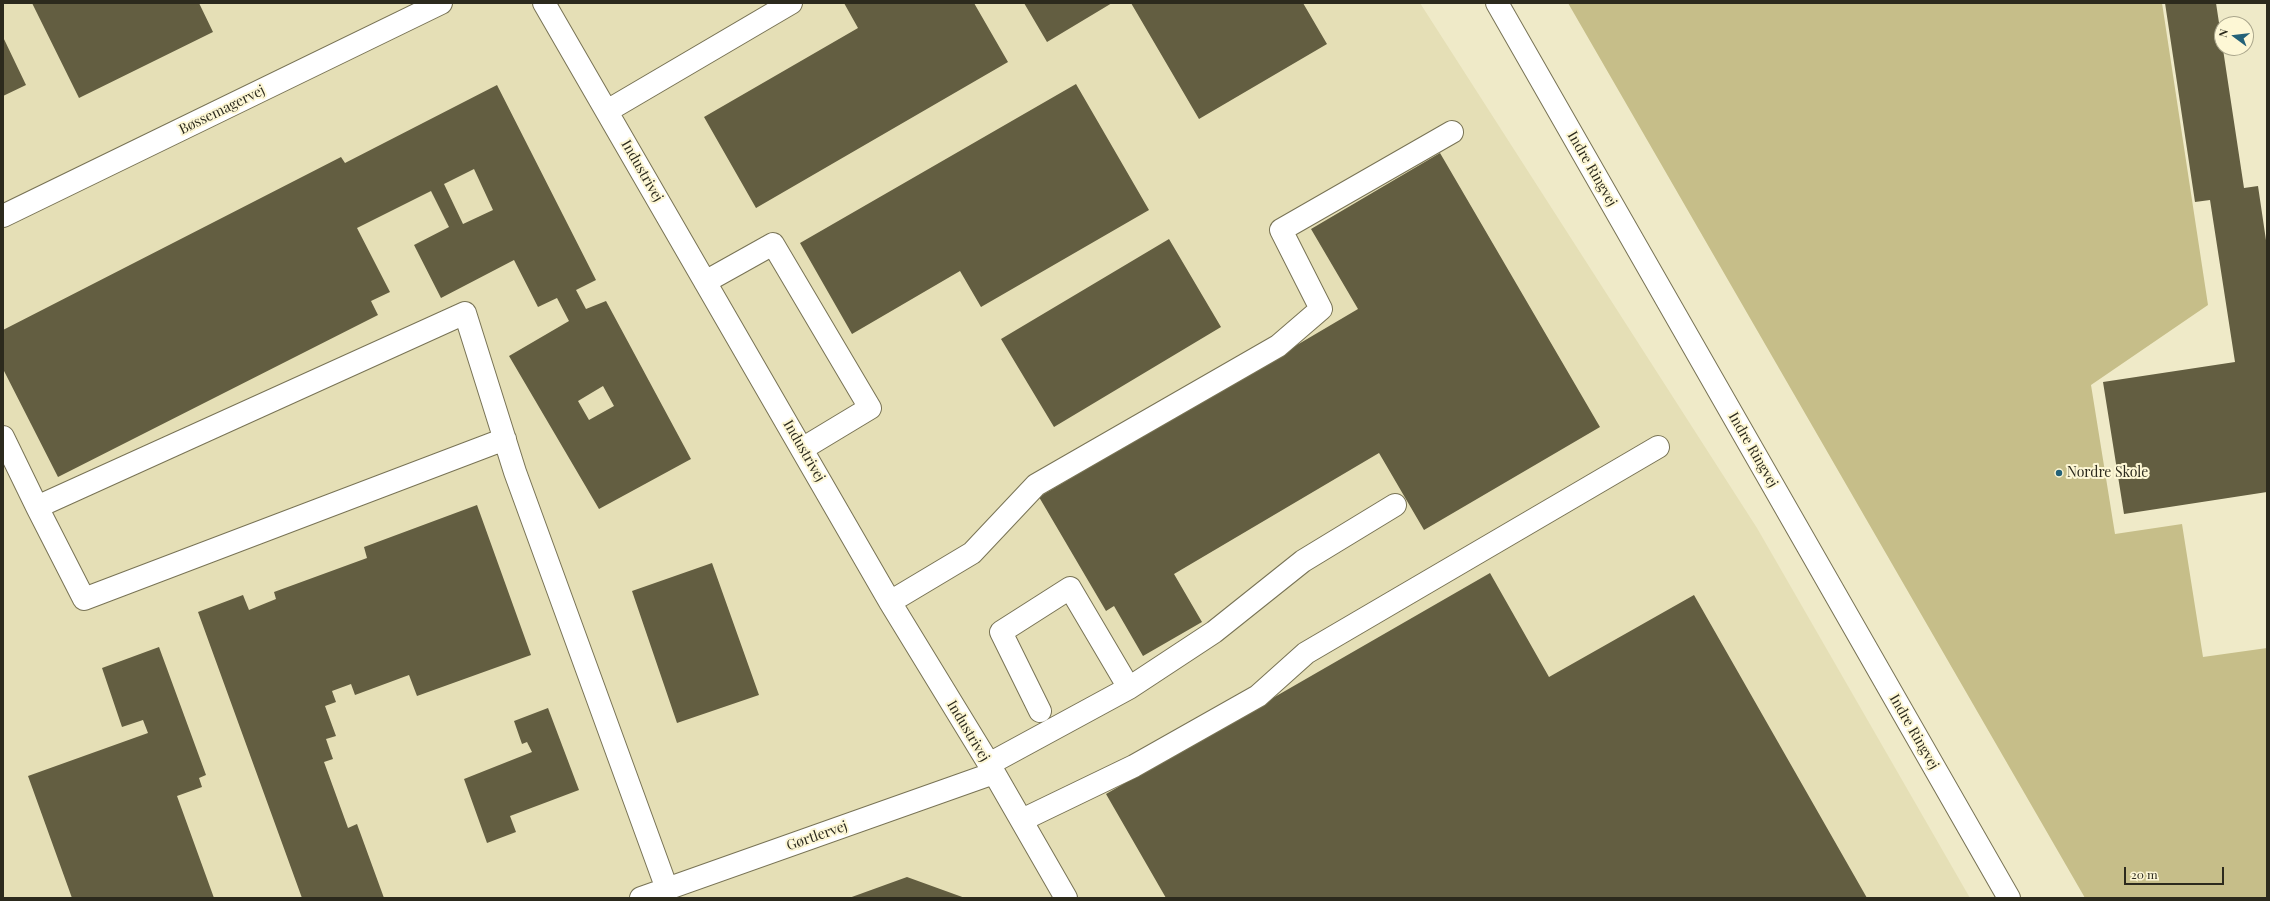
<!DOCTYPE html>
<meta charset="utf-8">
<style>
body{margin:0}
#map{position:relative;width:2270px;height:901px;overflow:hidden;background:#efeac8;font-family:"Playfair Display",serif}
canvas{display:block}
.frame{position:absolute;inset:0;border:4px solid #2c2a1d;pointer-events:none}
.north{position:absolute;left:2214px;top:16px;width:40px;height:40px;box-sizing:border-box;background:#fdf7d5;border:1px solid #a9a58b;border-radius:50%;rotate:285deg;font-size:11px;font-weight:700;line-height:16px;text-align:center;color:#2c2a1d}
.north::after{content:'';display:block;margin:auto;width:14px;height:18px;background:#246278;clip-path:polygon(50% 0,100% 100%,50% 72%,0 100%)}
.scale{position:absolute;left:2124px;top:867px;width:100px;height:18px;box-sizing:border-box;border:2px solid #2c2a1d;border-top:0;padding-left:5px;font-size:12px;line-height:14px;white-space:nowrap;color:#2c2a1d;-webkit-text-stroke:3px #fdf7d5;paint-order:stroke}
</style>
<div id="map">
<canvas width="2270" height="901"></canvas>
<div class="frame"></div>
<div class="north">N</div>
<div class="scale">20 m</div>
</div>
<script>
const ctx = document.querySelector('canvas').getContext('2d');
ctx.lineJoin = 'round';
function fill(path, color) {
  ctx.fillStyle = color;
  ctx.fill(path, 'evenodd');
}
function strokePath(path, color, width, dash) {
  ctx.strokeStyle = color;
  ctx.lineWidth = width;
  ctx.lineCap = dash ? 'butt' : 'round';
  ctx.setLineDash(dash || []);
  ctx.stroke(path);
}
function label(font, color, halo, rows, align = 'center') {
  ctx.font = font + ' "Playfair Display",serif';
  ctx.lineWidth = 4;
  ctx.setLineDash([]);
  ctx.textBaseline = 'middle';
  ctx.strokeStyle = halo;
  ctx.fillStyle = color;
  for (const [text, x, y, turn = 0] of rows) {
    ctx.save();
    ctx.translate(x, y);
    ctx.rotate((+turn || 0) * Math.PI / 180);
    ctx.textAlign = isNaN(turn) ? turn : align;
    if (halo) ctx.strokeText(text, 0, 0);
    ctx.fillText(text, 0, 0);
    ctx.restore();
  }
}
fill(new Path2D(`
 M3,3h1417l337,525 213,370h-1967z`), '#e5dfb6');
fill(new Path2D(`
 M1568,3h594l46,302 -117,80 24,149 67,-10 21,133 64,-9v250h-182z`), '#c6be89');
fill(new Path2D(`
 M32,3h167l14,29 -134,66z
 M844,3h130l34,59 -252,146 -52,-91 154,-89z
 M1024,3h88l-65,39z
 M1131,3h172l24,41 -128,75z
 M2165,3h51l28,185 14,-2 9,61v245l-143,22 -21,-132 132,-20 -25,-162 -15,2z
 M3,37l23,48 -23,11z
 M1076,84l73,126 -168,97 -21,-36 -108,63 -52,-91z
 M497,85l99,195 -20,10 10,19 20,-8 85,158 -92,50 -90,-153 60,-35 -12,-23 -19,9 -24,-47 -73,38 -27,-53 35,-18 -18,-36 -74,37 33,64 -19,9 7,14 -320,162 -55,-108v-39l338,-173 4,6zM474,169l19,41 -30,14 -19,-40zM603,386l11,20 -25,14 -11,-19z
 M1440,153l160,274 -176,103 -45,-77 -205,121 28,48 -59,34 -29,-50 -8,5 -67,-114 319,-188 -47,-80z
 M1169,239l52,88 -167,100 -53,-88z
 M477,505l54,150 -114,41 -8,-21 -54,20 -4,-11 -19,7 4,11 -11,4 11,30 -10,3 7,20 -9,3 24,66 9,-4 27,74h-82l-104,-286 45,-17 6,15 27,-11 -2,-7 93,-34 -3,-11z
 M712,563l47,132 -82,28 -45,-132z
 M1490,573l59,104 145,-82 173,303h-701l-60,-104z
 M159,647l47,128 -7,3 3,9 -25,9 37,102h-142l-44,-122 120,-43 -5,-13 -21,7 -20,-59z
 M548,708l31,82 -69,26 6,16 -29,11 -23,-64 68,-27 -5,-10 -5,2 -8,-23z
 M907,877l58,21h-116z`), '#635e41');
const minor = new Path2D(`
 M544,3l346,599 99,162 77,134
 M1497,3l512,895
 M607,111l184,-108
 M3,216l438,-213
 M705,282l68,-38 97,164 -68,41
 M3,437l34,70 428,-194 50,159 152,417
 M37,507l47,92 421,-160
 M890,602l82,-49 64,-68 242,-139 43,-37 -40,-79 171,-98
 M1040,711l-39,-79 69,-44 59,100
 M989,764l140,-76 85,-56 89,-71 92,-56
 M1022,820l112,-54 124,-70 48,-43 352,-206
 M641,898l353,-125`);
strokePath(minor, '#787355', 24);
strokePath(minor, '#fff', 22);
for (const [x, y, r, color] of [
 [2059,473,4,"#246278"]
]) {
  const dot = new Path2D();
  dot.arc(x, y, r, 0, 2 * Math.PI);
  ctx.fillStyle = color;
  ctx.fill(dot);
  strokePath(dot, '#fdf7d5', 1.5);
}
label('14px', '#2c2a1d', '#fdf7d5', [
 ["Bøssemagervej",222,110,-26],
 ["Indre Ringvej",1592,169,60],
 ["Industrivej",642,171,60],
 ["Indre Ringvej",1753,450,60],
 ["Industrivej",804,451,60],
 ["Industrivej",968,731,59],
 ["Indre Ringvej",1914,732,60],
 ["Gørtlervej",817,836,-19]
]);
label('14px', '#2c2a1d', '#fdf7d5', [
 ["Nordre Skole",2067,473]
], 'left');
</script>
